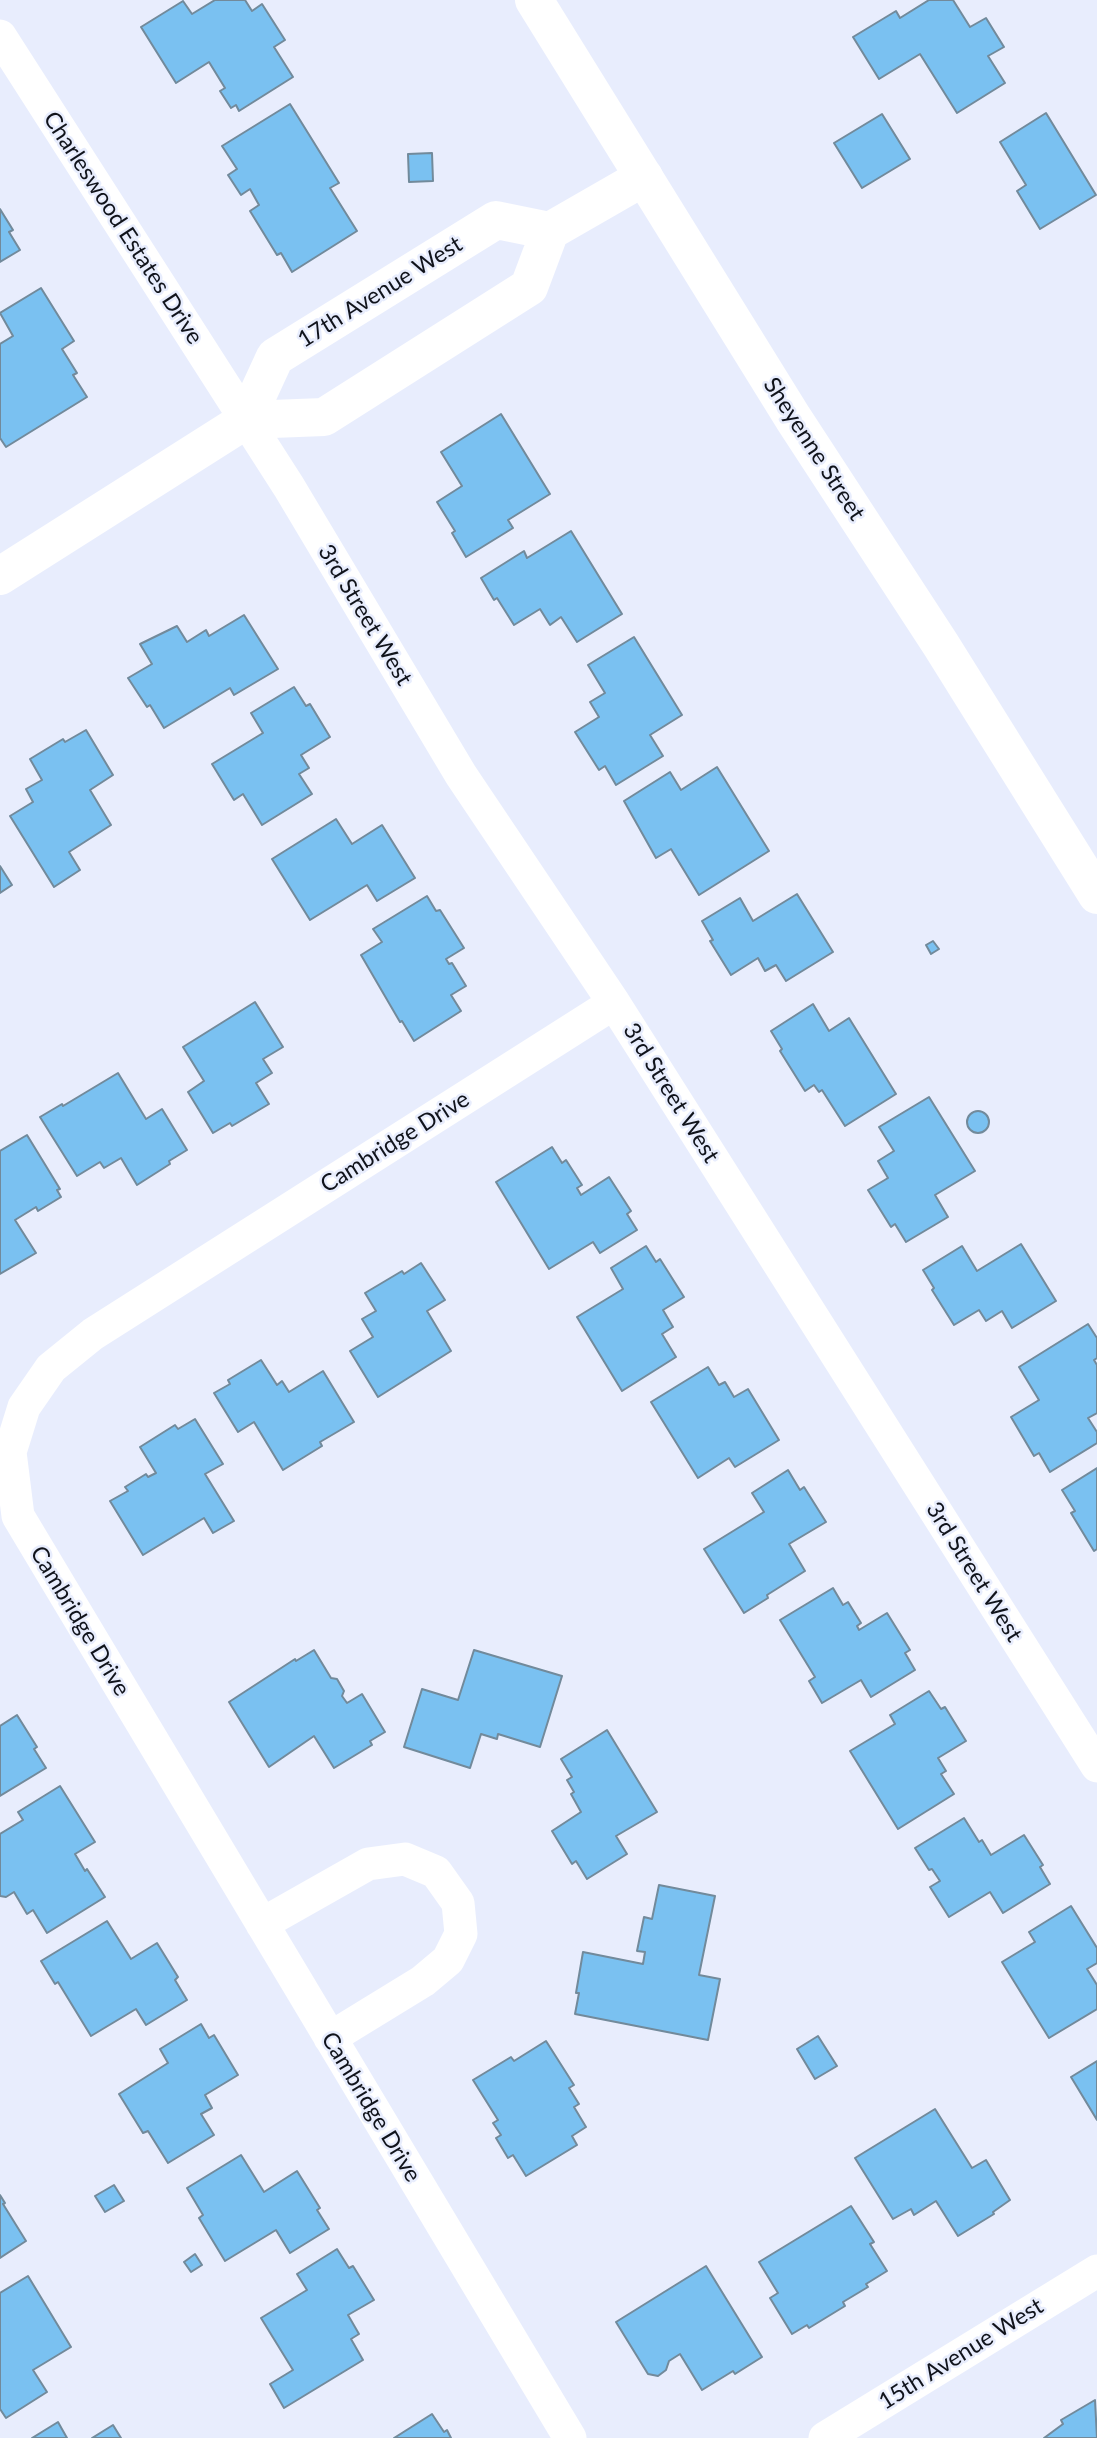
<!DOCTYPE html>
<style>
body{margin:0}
canvas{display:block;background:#e8edfd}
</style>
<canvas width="1097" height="2438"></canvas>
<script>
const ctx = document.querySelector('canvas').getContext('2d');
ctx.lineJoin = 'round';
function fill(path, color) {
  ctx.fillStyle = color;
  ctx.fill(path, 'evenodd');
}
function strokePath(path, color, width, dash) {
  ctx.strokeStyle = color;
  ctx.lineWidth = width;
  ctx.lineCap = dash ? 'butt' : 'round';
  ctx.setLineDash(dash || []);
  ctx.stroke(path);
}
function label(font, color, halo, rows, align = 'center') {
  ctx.font = font + ' Lato,sans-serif';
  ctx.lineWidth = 5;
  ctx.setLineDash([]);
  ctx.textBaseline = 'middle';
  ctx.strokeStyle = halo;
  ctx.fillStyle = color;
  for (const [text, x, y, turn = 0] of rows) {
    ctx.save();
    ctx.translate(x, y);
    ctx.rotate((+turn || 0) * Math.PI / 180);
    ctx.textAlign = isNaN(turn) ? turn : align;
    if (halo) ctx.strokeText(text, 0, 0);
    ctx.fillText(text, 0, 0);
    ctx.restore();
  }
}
const building = new Path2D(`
 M215,0h30l7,11 10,-7 23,36 -11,7 19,30 -54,34 -3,-6 -5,3 -11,-17 5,-3 -16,-26 -33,21 -35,-56 42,-26 9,13z
 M929,0h24l17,27 16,-9 18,29 -16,9 17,27 -48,30 -37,-59 -41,25 -26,-42 43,-26 4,7z
 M290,104l49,79 -9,5 27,43 -65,41 -11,-19 -4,2 -27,-44 9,-6 -9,-16 -9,6 -13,-20 9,-6 -15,-23z
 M1046,113l50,82 -56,34 -23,-38 9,-6 -26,-43z
 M882,114l28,45 -48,29 -28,-45z
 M432,153l1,28 -24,1 -1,-28z
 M0,209l13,21 -4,2 11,18 -20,12z
 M41,288l33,53 -12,8 15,24 -4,2 14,22 -81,50 -6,-9v-94l13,-8 -13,-23z
 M501,414l49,80 -42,26 5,8 -47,29 -14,-24 3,-2 -18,-29 25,-16 -21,-34z
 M571,531l51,83 -45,28 -16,-25 -11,8 -10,-16 -26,16 -17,-27 -3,2 -13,-22 43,-27 3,7z
 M244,615l34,54 -44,26 -4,-7 -66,40 -14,-23 -3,2 -19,-29 24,-14 -12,-20 37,-18 10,16 19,-12 3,6z
 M634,637l48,78 -32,20 13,21 -47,29 -11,-19 -6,4 -24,-38 24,-15 -9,-15 15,-9 -17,-28z
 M294,687l12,19 4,-2 20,33 -29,18 8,13 -10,6 13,20 -50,31 -19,-31 -9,6 -22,-36 51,-31 -12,-20z
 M86,730l27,45 -23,15 21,35 -42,27 11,18 -26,17 -44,-71 23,-14 -7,-13 16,-9 -12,-21 33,-20 2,3z
 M717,767l52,84 -70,44 -28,-46 -15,9 -32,-57 46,-29 11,18z
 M336,819l16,25 30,-19 33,53 -38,23 -10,-16 -57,35 -38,-61z
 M0,866l12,19 -12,8z
 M797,894l36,58 -47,29 -10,-16 -11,6 -7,-13 -27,17 -21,-34 3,-1 -11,-19 38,-23 13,23z
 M427,896l9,15 4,-1 24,38 -18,11 3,5 3,-1 14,23 -15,9 10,16 -47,30 -12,-20 -2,1 -39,-67 21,-13 -9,-13z
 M933,941l6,8 -8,5 -5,-9z
 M255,1002l28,45 -20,12 9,14 -16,10 13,21 -37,22 -2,-3 -17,10 -25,-41 16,-11 -21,-34z
 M813,1004l16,27 20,-13 47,76 -51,32 -23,-36 -3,2 -5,-7 -9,6 -25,-40 2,-2 -11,-18z
 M118,1073l28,46 16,-10 25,41 -18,11 1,3 -33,21 -16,-27 -17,10 -4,-6 -23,14 -37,-59 22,-13 1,2z
 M929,1097l46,74 -40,24 13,22 -42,25 -11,-18 -4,3 -23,-37 20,-12 -10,-17 16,-10 -15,-24z
 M967 1122a11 11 0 1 1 22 0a11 11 0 1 1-22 0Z
 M27,1135l33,54 -3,1 4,7 -23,14 -2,-4 -21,13 21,33 -36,21v-123z
 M552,1147l10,16 4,-3 16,25 -5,3 4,7 28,-18 22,34 -4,3 10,16 -37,23 -7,-11 -44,27 -53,-87z
 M1021,1244l35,57 -44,27 -10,-17 -16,10 -7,-11 -25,15 -22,-35 2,-2 -11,-18 39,-24 15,25z
 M646,1246l10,16 4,-3 24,38 -21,13 10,17 -11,7 14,23 -54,34 -45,-74 46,-28 -12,-21z
 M421,1263l24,37 -18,11 24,40 -73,46 -28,-46 23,-14 -11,-18 14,-8 -11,-18 37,-22 2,3z
 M1088,1324l9,14v20l-3,2 3,5v48l-9,5 9,14v11l-47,29 -11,-19 -5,3 -23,-39 28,-17 -20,-33z
 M261,1360l16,25 5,-4 7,11 34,-21 31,51 -34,20 2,4 -39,24 -29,-48 -16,10 -24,-39 16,-9 -2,-4z
 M708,1367l11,18 6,-3 9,15 14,-8 31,51 -44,27 -6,-9 -31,20 -47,-76z
 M195,1419l28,45 -18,10 29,47 -21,12 -9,-15 -61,37 -33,-54 18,-10 -3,-4 21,-13 2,3 8,-4 -16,-26 35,-22 3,4z
 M1097,1468v81l-3,2 -23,-38 4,-2 -13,-21z
 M788,1470l12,20 4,-3 22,35 -37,22 16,27 -38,24 1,3 -24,15 -40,-64 60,-37 -12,-19z
 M833,1588l10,17 5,-3 13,21 -4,3 2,4 28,-17 23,37 -5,3 10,17 -44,27 -10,-17 -39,23 -13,-22 6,-4 -35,-57z
 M314,1650l17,28 6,1 7,12 -2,5 5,7 15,-9 23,38 -15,9 2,4 -38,23 -20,-32 -45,31 -40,-65 66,-43 1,2z
 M474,1650l88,26 -22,71 -42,-13 -1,5 -16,-5 -11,34 -66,-21 18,-58 36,11z
 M929,1691l12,18 4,-2 21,34 -28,17 8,13 -5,3 13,20 -56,35 -48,-78 45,-27 -5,-9z
 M17,1715l20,32 -3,2 12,19 -46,28v-70z
 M607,1730l50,82 -41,24 11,18 -40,25 -11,-18 -4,3 -20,-33 29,-19 -10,-18 3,-2 -7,-12 5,-3 -11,-18z
 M60,1786l35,56 -20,12 10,17 2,-2 18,28 -58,36 -14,-23 -6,4 -13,-22 -8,5 -6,-1v-62l23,-14 -5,-8z
 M964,1818l15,24 3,-2 9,15 33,-20 19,30 -3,2 10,17 -47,29 -13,-21 -41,25 -19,-30 10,-6 -8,-12 -3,1 -14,-22z
 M659,1885l56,11 -16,79 21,4 -12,61 -133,-26 4,-21h-3l7,-41 60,12 2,-12 -8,-1 7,-34 8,2z
 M1071,1906l26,42v15l-10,6 10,16v24l-48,29 -47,-76 33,-20 -6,-10z
 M107,1921l24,38 26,-16 21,34 -3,3 12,20 -41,25 -10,-16 -45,27 -33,-54 -3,2 -14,-23z
 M201,2024l8,14 5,-3 24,40 -33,20 7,13 -11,6 13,21 -46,28 -20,-32 -5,2 -24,-39 49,-31 -8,-14z
 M818,2036l19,30 -22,13 -18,-30z
 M546,2041l28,44 -5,3 10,16 -5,3 12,20 -14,9 5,9 -51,31 -13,-21 -5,3 -12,-20 5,-3 -8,-12 5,-3 -25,-40 38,-23 3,4z
 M1097,2061v59l-26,-43z
 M935,2109l37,59 14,-8 24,40 -17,12 1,2 -36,22 -22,-35 -22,14 -3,-6 -18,10 -38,-61z
 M241,2155l23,37 33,-21 23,37 -3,2 12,19 -39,24 -14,-23 -51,31 -26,-43 4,-3 -16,-27z
 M114,2185l10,16 -19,11 -10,-16z
 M0,2195l5,8 -2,1 23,37 -26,17z
 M851,2206l23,36 -4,2 17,27 -21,13 2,3 -25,15 2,4 -36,22 -2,-3 -15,9 -22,-36 8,-5 -19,-31z
 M337,2249l12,19 4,-2 21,34 -26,15 11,19 -8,5 12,21 -79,48 -14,-24 23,-14 -32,-52 46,-28 -10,-16z
 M195,2254l7,11 -11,7 -7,-10z
 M706,2266l56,91 -27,17 -2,-3 -31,19 -22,-36 -11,7 -3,9 -8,6 -10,-2 -32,-52z
 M28,2276l43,71 -38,23 14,22 -41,26 -6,-9v-116z
 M1095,2400l2,38h-53l19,-14 -2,-4z
 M432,2414l12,18 3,-2 4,8h-57z
 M58,2422l9,16h-35z
 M113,2425l8,13h-29z`);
fill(building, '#7ac1f1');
strokePath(building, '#728a9b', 2);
strokePath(new Path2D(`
 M0,36l289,451 172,288 153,228 483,763
 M262,1924l106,-60 37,-5 31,13 22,31 3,31 -13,26 -25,21 -93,57
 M570,2438l-552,-922 -8,-64 14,-45 27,-39 42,-34 521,-331
 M825,2438l272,-167`), '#fff', 33);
strokePath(new Path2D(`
 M246,420l29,-63 221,-137 54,11
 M0,576l246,-156 78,-3 205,-130 21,-56 94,-54`), '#fff', 38);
strokePath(new Path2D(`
 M534,0l259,418 148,227 156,250`), '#fff', 38);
label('23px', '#10131b', '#e8edfd', [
 ["Charleswood Estates Drive",123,228,57],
 ["17th Avenue West",380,292,-32],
 ["Sheyenne Street",814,449,57],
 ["3rd Street West",365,615,59],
 ["3rd Street West",671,1093,58],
 ["Cambridge Drive",395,1142,-32],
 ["3rd Street West",974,1572,58],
 ["Cambridge Drive",80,1621,59],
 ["Cambridge Drive",371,2107,59],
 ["15th Avenue West",961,2354,-32]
]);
</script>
